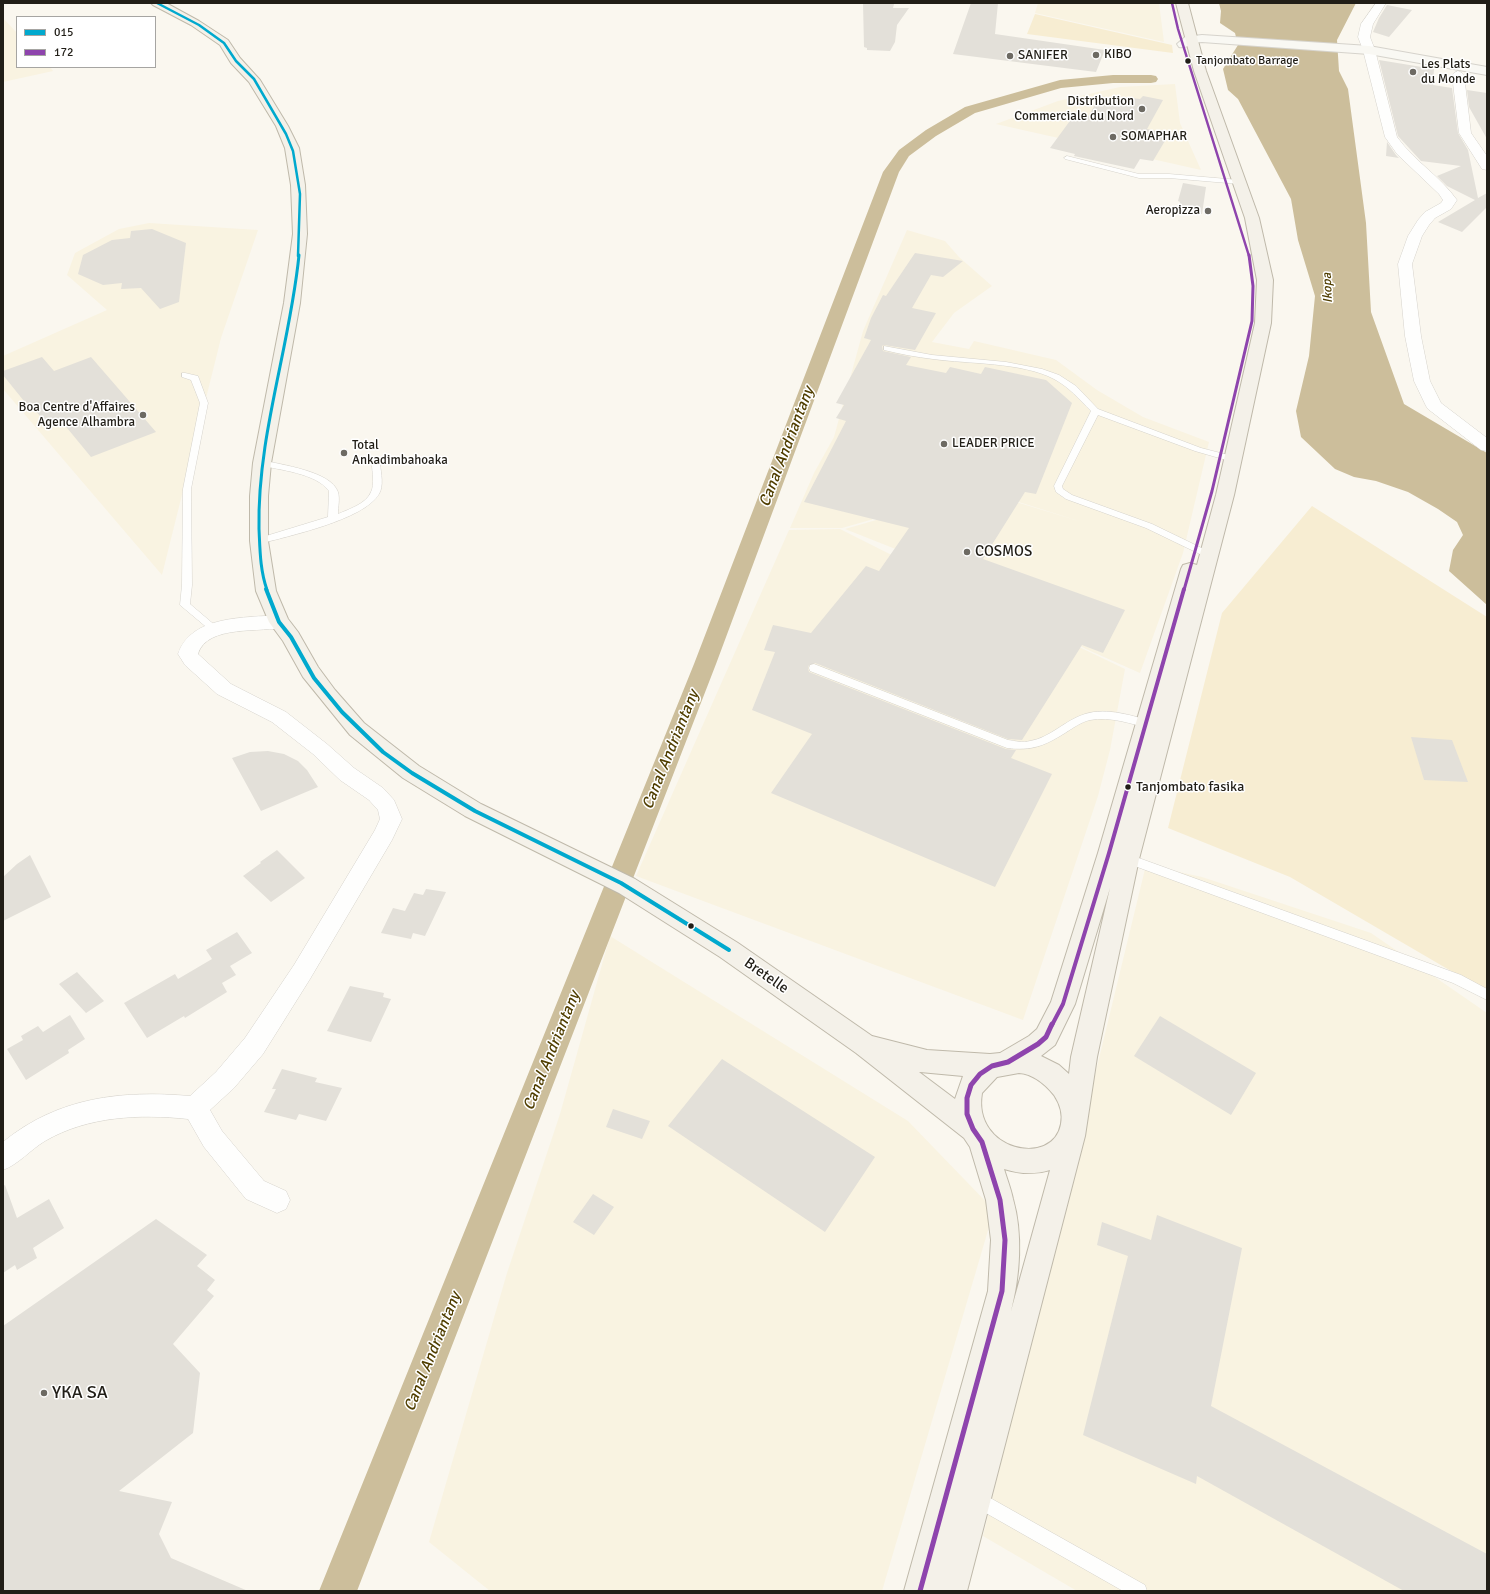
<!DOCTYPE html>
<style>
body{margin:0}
#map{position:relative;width:1490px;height:1594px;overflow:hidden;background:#faf7ef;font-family:Signika,sans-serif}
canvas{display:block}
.frame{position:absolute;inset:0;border:4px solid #211e17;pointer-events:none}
.legend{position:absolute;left:16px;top:16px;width:140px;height:52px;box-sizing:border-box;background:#fff;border:1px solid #a6a5a2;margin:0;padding:5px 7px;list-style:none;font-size:12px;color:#211e17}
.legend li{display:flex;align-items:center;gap:8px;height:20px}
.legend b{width:20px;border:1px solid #a6a5a2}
</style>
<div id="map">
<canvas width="1490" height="1594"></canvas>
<div class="frame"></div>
<ul class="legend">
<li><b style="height:5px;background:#00a9ce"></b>015</li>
<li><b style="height:5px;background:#8e44ad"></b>172</li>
</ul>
</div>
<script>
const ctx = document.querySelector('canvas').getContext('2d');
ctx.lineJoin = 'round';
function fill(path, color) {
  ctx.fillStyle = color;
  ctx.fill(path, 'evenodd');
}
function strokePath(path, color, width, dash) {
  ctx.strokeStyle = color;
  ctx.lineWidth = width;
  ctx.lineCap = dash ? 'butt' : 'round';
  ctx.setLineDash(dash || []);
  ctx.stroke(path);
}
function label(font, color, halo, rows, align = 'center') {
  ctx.font = font + ' Signika,sans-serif';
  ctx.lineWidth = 3;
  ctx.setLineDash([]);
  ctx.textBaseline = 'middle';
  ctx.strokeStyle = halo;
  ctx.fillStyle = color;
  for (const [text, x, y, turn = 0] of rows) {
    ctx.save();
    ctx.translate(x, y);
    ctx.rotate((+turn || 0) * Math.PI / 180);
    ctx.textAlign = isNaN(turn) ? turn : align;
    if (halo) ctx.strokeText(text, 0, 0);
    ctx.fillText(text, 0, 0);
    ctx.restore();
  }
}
fill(new Path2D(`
 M1038,3h121l5,39 -129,-29z
 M3,18l14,15v34h33l3,4 -50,11z
 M1175,84l5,39 21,47 -205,-46 62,-23 62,-14z
 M149,223l109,7 -37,108 -59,237 -159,-186v-33l104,-46 -40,-35 8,-22 44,-24z
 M907,230l38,11 14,16 33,29 -38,27 -22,29 37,7 5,-8 82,19 41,30 46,27 66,25 -26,111 -43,120 -54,-24 -188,-99 -53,-21 80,-23 22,-25 135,41 -136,-43 -23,26 -81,23h-52l24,-55 20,-36 29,-106z
 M840,529l135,68 150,72 -15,81 -12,46 -75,224 -387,-144 153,-346z
 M1146,865l56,12 169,56 116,80v578h-410l-94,-55z
 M610,936l298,185 86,89 -112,381h-392l-61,-49 78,-269 53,-159z`), '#f9f3e1');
fill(new Path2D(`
 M1035,14l137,31 1,8 -146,-19z
 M1312,506l175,111v375l-197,-115 -122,-49 54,-215z`), '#f7edd2');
fill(new Path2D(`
 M1219,3h137l-19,37 2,31 9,18 18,134 5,89 33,92 83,49v152l-38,-34 4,-21 10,-15 -6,-13 -19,-13 -30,-17 -32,-11 -22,-4 -19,-8 -34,-32 -5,-26 13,-55 6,-60 -17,-56 -7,-41 -53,-100 -10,-9 -5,-21 15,-24 -3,-12 -15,-10 1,-12z`), '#ccbe9b');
fill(new Path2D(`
 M1113,75h38l5,1 2,3 -2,3 -5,1h-38l-52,5 -86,25 -39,23 -27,20 -10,16 -183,492 -359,927h-38l375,-927 189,-492 16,-22 27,-20 39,-23 95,-27z`), '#ccbe9b');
fill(new Path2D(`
 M863,3l31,1 -1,4h16l-12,17 -2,17 -5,9 -23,-1v-2l-3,-1z
 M971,3h27l-3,31 110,16 -9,22 -143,-18z
 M1387,5l25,5 -23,27 -16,-5 6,-14z
 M1379,60l55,9 -1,16 19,3 6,45 10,17 10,48 9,-5v14l-25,25 -24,-10 37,-22 -28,-14 -10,-10 24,-10 -40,-5 -23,-25z
 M1467,90l20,3v46l-18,-32z
 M1100,96l22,4 3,-3 15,2 3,-3 20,4 -16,29 22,5 -16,27 -13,-2 -6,10 -60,-13 1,-2 -25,-6 25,-34 13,3z
 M1387,142l9,13 3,3 -13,-2z
 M1183,183l23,4 -4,27 -24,-3 2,-9 -2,-1z
 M152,229l34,14 -7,59 -19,7 -19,-21 -20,1 1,-6 -19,2 -25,-11 5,-19 29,-15 18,-2 1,-7z
 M915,253l48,8 -20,16 -12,-2 -19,33 24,5 -21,37 -31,-5 -2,1 1,5 28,6 -5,8 40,8 4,-6 31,7 4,-7 61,13 26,23 -36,91 -11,-2 -42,67 142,51 -22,43 -21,-8 -60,95 -14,-1 -193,-76 -6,2 -1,3 1,4 197,77 10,1 -5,8 41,16 -57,113 -224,-94 41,-59 -60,-24 23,-58 -11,-2 9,-25 38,8 55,-67 13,5 30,-43 -105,-26 42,-81 -10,-3 8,-13 -8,-2 35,-63 -7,-2 7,-20 12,-23 3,1z
 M42,357l12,14 37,-14 65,75 -65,25 -28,-34 -13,5 -19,-23 -3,1 -25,-31v-4z
 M1411,737l41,3 16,42 -44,-2z
 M268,751l16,3 14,7 9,9 11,17 -57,24 -29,-53 18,-6z
 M277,850l28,28 -34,24 -28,-26 18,-13 -1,-1z
 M30,855l21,42 -48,24v-44l14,-13z
 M426,889l20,3 -21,44 -12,-3 -2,6 -30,-6 12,-25 12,3 9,-18 9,2z
 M237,932l15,21 -22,13 6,9 -14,8 5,9 -42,26 -1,-2 -37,22 -23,-35 51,-29 3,5 34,-20 -6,-9z
 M77,972l27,29 -18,12 -27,-29z
 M350,986l34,7 -1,4 8,2 -20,43 -44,-11z
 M70,1015l15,24 -17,11 1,3 -43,27 -19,-31 16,-9 -2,-4 17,-10 5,6z
 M1160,1016l96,57 -25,42 -97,-59z
 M722,1059l153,98 -50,75 -157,-106z
 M282,1069l35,9 -2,4 27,6 -16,33 -27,-7 -3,6 -32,-8 12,-23h-4z
 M613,1109l37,12 -8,18 -36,-12z
 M5,1185l12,33 32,-19 15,29 -31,20 4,10 -20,12 -2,-5 -12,8v-87z
 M593,1194l21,13 -20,28 -21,-13z
 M1157,1215l85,33 -31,158 276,148v37h-83l-207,-115 -1,8 -113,-49 45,-179 -31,-11 5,-23 49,18z
 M156,1219l51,36 -10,11 18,14 -8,10 7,6 -41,48 27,29 -7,60 -74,58 53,11 -13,32 12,24 77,33h-245v-265z`), '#e3e0d9');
const lane = new Path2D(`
 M1067,156l72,18h30l70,6 3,2 -3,2 -70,-6h-30l-74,-19 -1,-1z
 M884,346l48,9 74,7 36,7 17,6 17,11 22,23 103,39 35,9 1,2 -4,3 -38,-11 -97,-36 -36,71 1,3 9,6 80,29 60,29 2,2 -2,2h-6l-60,-29 -80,-29 -10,-7 -2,-6 37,-75c-12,-12 -22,-24 -37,-32 -32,-17 -86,-15 -121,-20 -17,-2 -33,-5 -49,-9z
 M182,373h3l13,3 10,27 -17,86 1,96 -2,19 27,23 2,2 -5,3 -3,-1 -31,-26 2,-20 1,-96 17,-86 -9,-23 -9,-3z
 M262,460c19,5 69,11 76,32 2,7 0,15 0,22 11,-5 28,-10 33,-22 4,-8 1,-20 1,-28l4,-3 4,3c1,9 4,22 -1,30 -15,26 -91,42 -120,50l-5,-3 2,-2 72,-22 1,-26c-13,-18 -50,-21 -70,-26l-1,-2z
 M814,664l194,76c7,1 15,3 22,1 20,-3 35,-21 55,-27 22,-7 48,2 70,8l1,3 -1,3 -4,1c-19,-5 -41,-13 -61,-9 -9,2 -17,8 -25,13 -21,13 -33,18 -58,15l-197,-77 -1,-3 1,-3z
 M1125,853l336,122 26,14v11l-34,-17 -332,-122 -2,-3 2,-3z
 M976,1490l169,95 2,6h-24l-153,-87 -2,-6 2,-6z`);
const street = new Path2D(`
 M1376,3h10l-13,21 -3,13 5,13 22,87c17,24 43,39 60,63l-6,9 -16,9 -6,7 -7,11 -10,28 9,72 9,45 11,22 46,35v13l-6,-1 -53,-41 -2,-3 -12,-25 -9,-45 -7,-72 10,-28 10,-16 7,-8 16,-9 2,-3 -4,-6 -42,-40 -12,-17 -22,-87 -5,-13 3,-13z
 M1458,71l4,2 2,2 7,58 16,23v14l-5,-1 -23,-36 -7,-58 2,-2z
 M279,615l7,2 2,5 -2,5c-24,6 -79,-3 -88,27l33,30 55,28 41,32 27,24 29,20 11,12 8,19 -10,21 -82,139 -47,75 -29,34 -24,22 12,21 42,50 22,10 4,9 -4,9 -9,4 -31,-14 -42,-52 -16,-28c-48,-5 -100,-3 -143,22 -15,9 -26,23 -42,29v-28c55,-45 119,-52 187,-46l26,-24 29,-34 49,-73 81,-135 5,-11 -2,-9 -9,-10 -29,-20 -27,-26 -41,-32 -55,-28 -32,-29 -7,-11c13,-39 67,-36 101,-39z`);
const secondary = new Path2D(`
 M1202,35l167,11 118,21v8l-118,-21 -167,-12c-9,0 -15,7 -23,5l-2,-3 8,-7z`);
const primary = new Path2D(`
 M151,3h15l33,18 29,19 12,18 20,22 28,46 11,22 6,37 2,49 -7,69 -29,160 -3,33v45l8,50 12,28 10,13 20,35 17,23 29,33 55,43 62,38 154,75 103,64 134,93 55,14 63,4 10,-1 29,-17 8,-7 14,-27 47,-149 83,-284 2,-4 7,-2 7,2 19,-70 39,-172 2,-43 -12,-62 -51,-147 -18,-68h12l18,68 53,147 14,62 -2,43 -37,172 -95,364 -42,198 -12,79 -118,455h-63l84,-300 3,-51 -5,-40 -16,-53 -6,-9 -108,-85 -136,-96 -101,-64 -154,-77 -62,-38 -53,-43 -47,-58 -20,-36 -14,-19 -13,-31 -6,-50v-45l3,-33 31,-160 9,-69 -2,-49 -6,-37 -9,-22 -27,-44 -18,-19 -11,-18 -29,-20 -38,-20zM1110,888l-39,169 -2,17 -10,-9 -18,-9 14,-11 20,-41zM920,1072l43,4 -8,23 -36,-27zM1019,1073c14,1 26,11 35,22 6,9 9,19 7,29 -8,44 -89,27 -79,-31l15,-16zM1004,1169c16,5 30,6 46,1l-39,141c9,-35 12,-77 2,-112 -2,-10 -6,-20 -9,-30z`);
strokePath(lane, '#d6d3cc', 1);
strokePath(street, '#d6d3cc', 1);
strokePath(secondary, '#d6d3cc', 2);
strokePath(primary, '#bfb9aa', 2);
fill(lane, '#fefefd');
fill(street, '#fefefd');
fill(secondary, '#f9f8f3');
fill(primary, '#f4f1e9');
strokePath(new Path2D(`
 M157,3l42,22 25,18 12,18 18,18 32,55 7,17 7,43 -2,62`), '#00a9ce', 2.5);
strokePath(new Path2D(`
 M267,590c-7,-20 -7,-40 -8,-61 -2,-93 31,-182 40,-274`), '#00a9ce', 3);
strokePath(new Path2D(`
 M266,589l13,33 12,15 23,41 28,34 41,40 29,21 63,38 146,72 108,67`), '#00a9ce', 4);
strokePath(new Path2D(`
 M1172,3l6,26 71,227`), '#8e44ad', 2.5);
strokePath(new Path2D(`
 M1184,590l28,-99 40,-170 1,-35 -4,-31`), '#8e44ad', 3);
strokePath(new Path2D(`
 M1052,1025l11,-21 46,-151 75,-264`), '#8e44ad', 4);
strokePath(new Path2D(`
 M920,1591l82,-300 3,-51 -5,-40 -18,-58 -9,-13 -6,-15v-16l4,-13 9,-11 12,-8 16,-4 30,-18 8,-7 6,-13`), '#8e44ad', 5);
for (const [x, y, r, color] of [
 [1096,55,4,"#6d6a63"],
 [1010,56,4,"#6d6a63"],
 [1188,61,3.5,"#211e17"],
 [1413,72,4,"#6d6a63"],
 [1142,109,4,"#6d6a63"],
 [1113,137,4,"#6d6a63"],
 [1208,211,4,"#6d6a63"],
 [143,415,4,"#6d6a63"],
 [944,444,4,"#6d6a63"],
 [344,453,4,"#6d6a63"],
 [967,552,4,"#6d6a63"],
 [1128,787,3.5,"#211e17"],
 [691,926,3.5,"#211e17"],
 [44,1393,4,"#6d6a63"]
]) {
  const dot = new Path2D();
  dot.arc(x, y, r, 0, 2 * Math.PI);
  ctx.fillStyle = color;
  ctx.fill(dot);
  strokePath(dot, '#fff', 1.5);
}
label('12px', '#211e17', '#fff', [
 ["Tanjombato Barrage",1196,61]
], 'left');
label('13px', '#211e17', '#fff', [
 ["KIBO",1104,55],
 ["SANIFER",1018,56],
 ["Les Plats",1421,65],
 ["du Monde",1421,80],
 ["Distribution",1134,102,"right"],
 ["Commerciale du Nord",1134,117,"right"],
 ["SOMAPHAR",1121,137],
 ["Aeropizza",1200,211,"right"],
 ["Boa Centre d'Affaires",135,408,"right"],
 ["Agence Alhambra",135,423,"right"],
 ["LEADER PRICE",952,444],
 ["Total",352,446],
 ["Ankadimbahoaka",352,461]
], 'left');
label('italic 13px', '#503e00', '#fff', [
 ["Ikopa",1328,288,-92]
]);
label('14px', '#211e17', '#fff', [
 ["Tanjombato fasika",1136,787]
], 'left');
label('15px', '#211e17', '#fff', [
 ["COSMOS",975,552]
], 'left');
label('15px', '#211e17', '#fff', [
 ["Bretelle",766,976,35]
]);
label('italic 16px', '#503e00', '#fff', [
 ["Canal Andriantany",787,447,-69],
 ["Canal Andriantany",671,750,-68],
 ["Canal Andriantany",552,1051,-68],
 ["Canal Andriantany",433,1352,-68]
]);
label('18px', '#211e17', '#fff', [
 ["YKA SA",52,1393]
], 'left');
</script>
